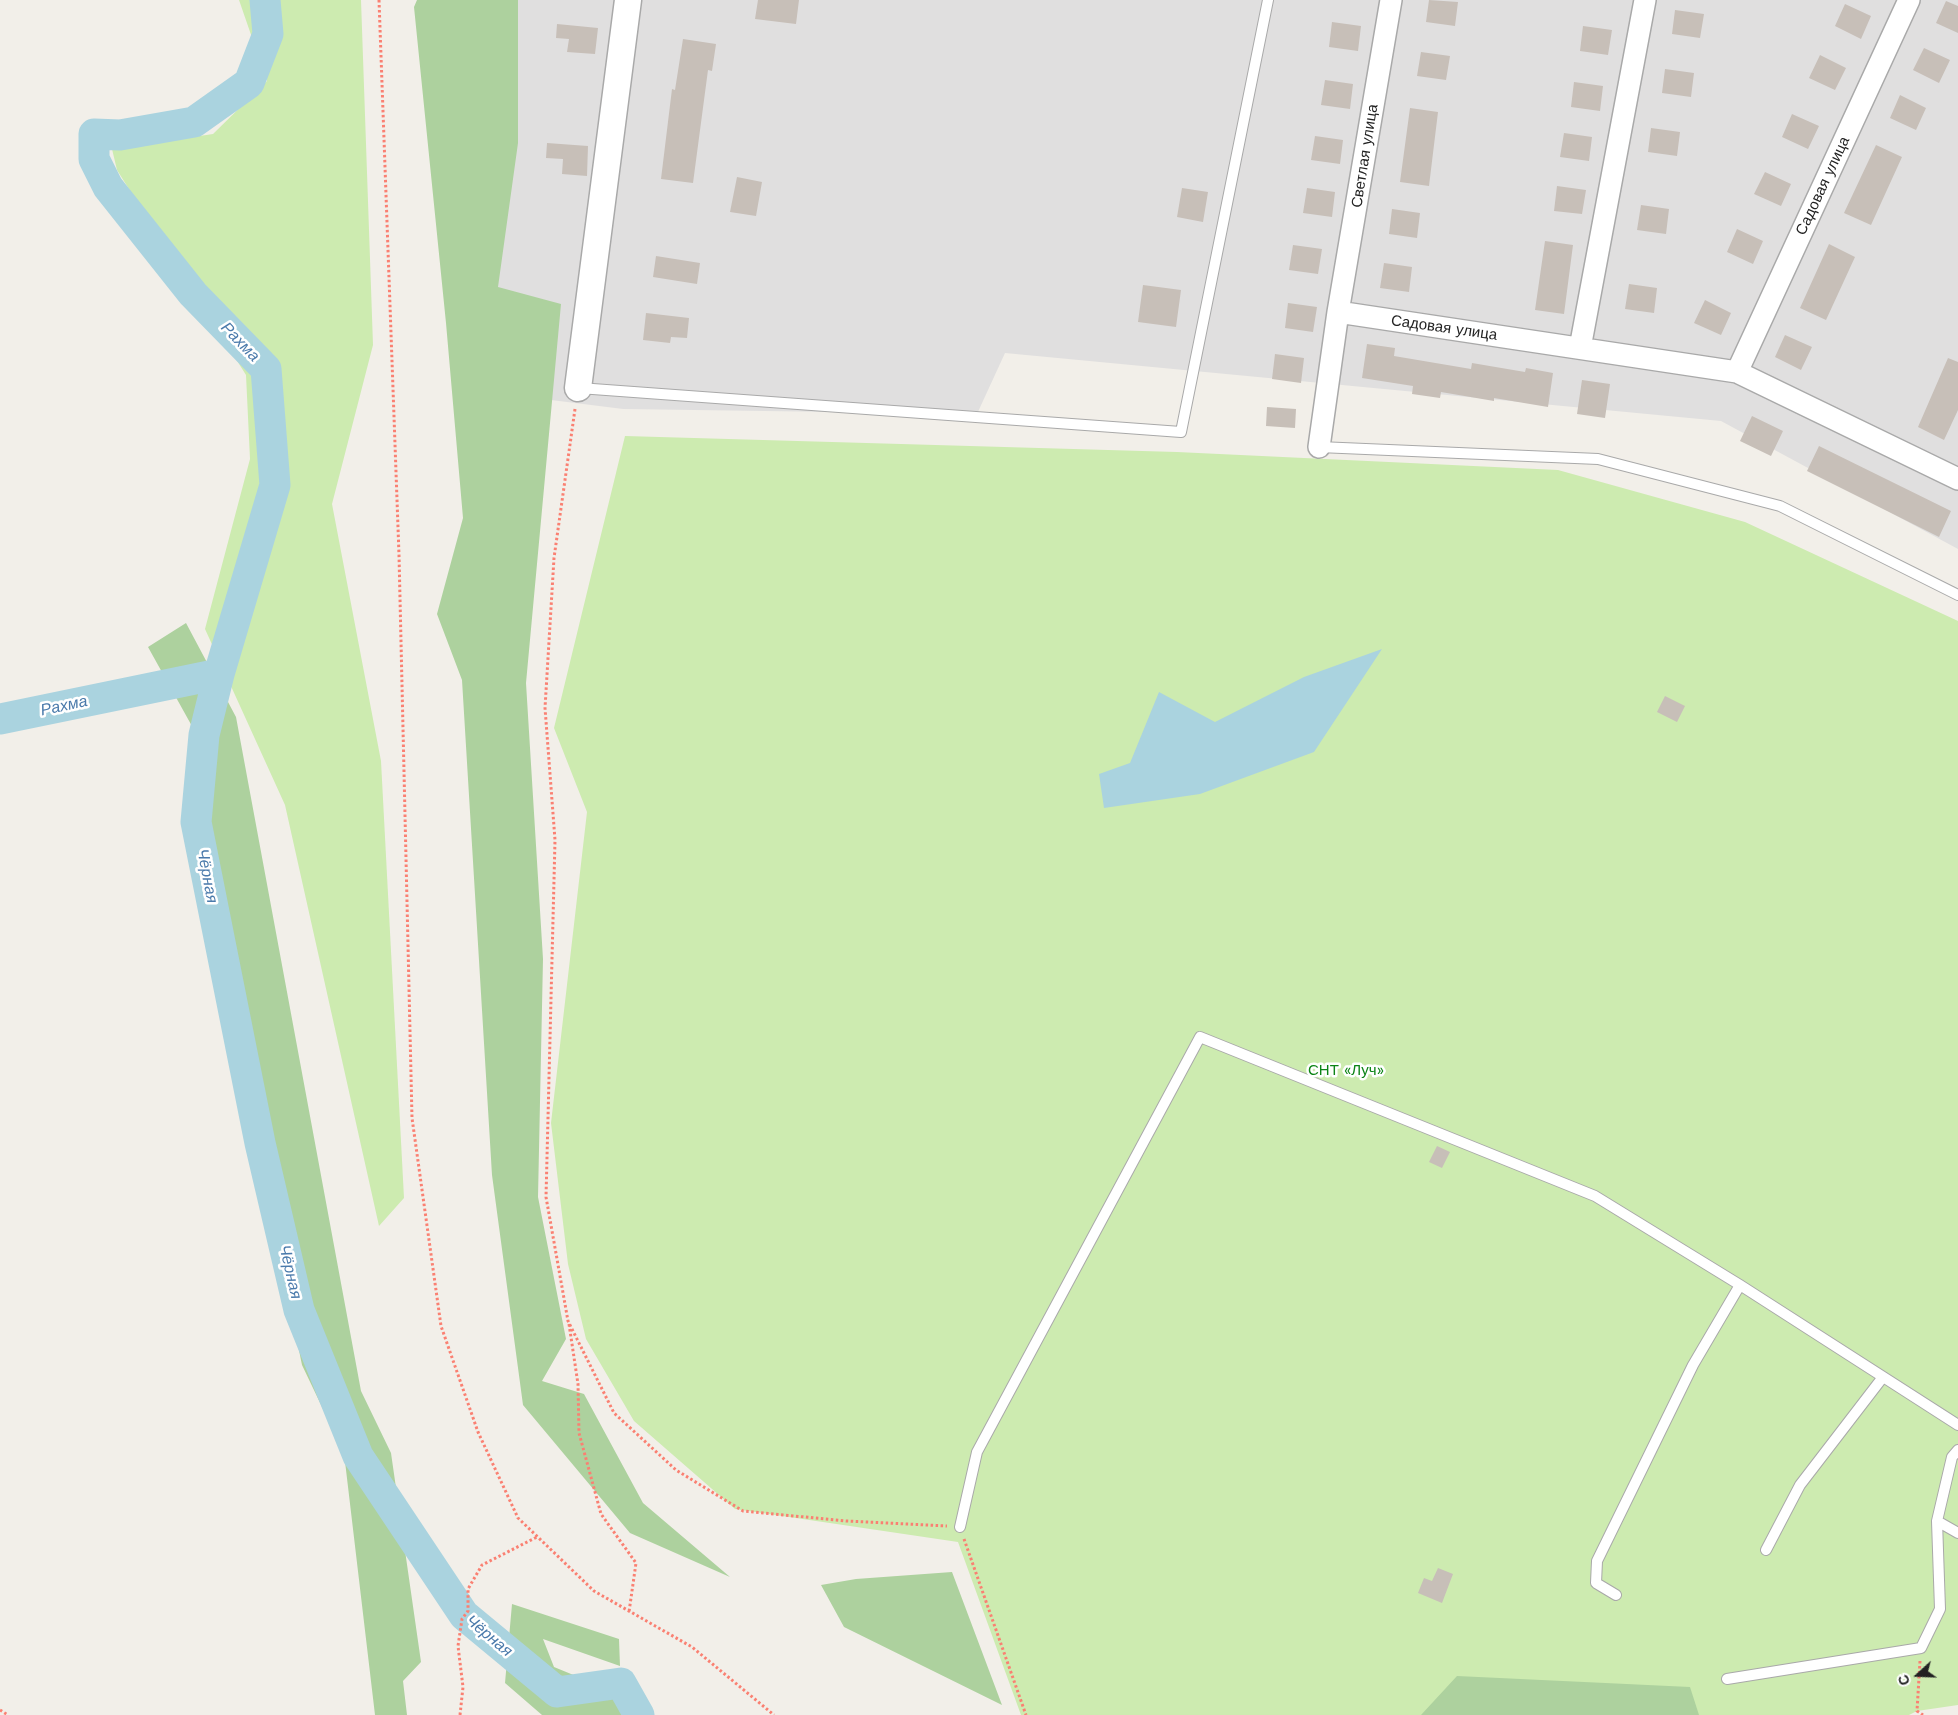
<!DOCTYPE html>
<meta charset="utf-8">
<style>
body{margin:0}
#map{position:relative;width:1958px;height:1715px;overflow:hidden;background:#f2efe9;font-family:"Work Sans",sans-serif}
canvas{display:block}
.north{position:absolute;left:1893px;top:1650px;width:50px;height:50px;-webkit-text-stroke:4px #fff;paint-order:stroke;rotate:250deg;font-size:14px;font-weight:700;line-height:20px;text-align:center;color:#222}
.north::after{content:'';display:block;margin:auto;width:18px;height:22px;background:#222;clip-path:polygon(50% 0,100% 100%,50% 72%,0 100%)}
</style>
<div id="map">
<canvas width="1958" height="1715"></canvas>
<div class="north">С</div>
</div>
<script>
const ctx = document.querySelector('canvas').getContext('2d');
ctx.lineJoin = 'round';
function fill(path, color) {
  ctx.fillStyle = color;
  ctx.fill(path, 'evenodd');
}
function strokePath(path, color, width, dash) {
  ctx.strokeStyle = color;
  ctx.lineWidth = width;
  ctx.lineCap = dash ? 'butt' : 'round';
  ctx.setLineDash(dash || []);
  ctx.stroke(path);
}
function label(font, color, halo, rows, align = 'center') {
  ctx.font = font + ' "Work Sans",sans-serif';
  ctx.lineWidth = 5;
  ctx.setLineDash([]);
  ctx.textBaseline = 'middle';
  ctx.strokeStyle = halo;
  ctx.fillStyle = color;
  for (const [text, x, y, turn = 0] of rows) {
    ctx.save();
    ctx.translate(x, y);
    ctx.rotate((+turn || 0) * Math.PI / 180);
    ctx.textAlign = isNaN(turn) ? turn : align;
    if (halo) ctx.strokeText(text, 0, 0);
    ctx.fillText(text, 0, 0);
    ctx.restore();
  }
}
fill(new Path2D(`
 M430,0h1528v549l-237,-128 -716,-68 -28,61 -354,-5 -88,-11 -67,-79z`), '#e0dfdf');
fill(new Path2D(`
 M239,0h122l12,345 -41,159 49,257 23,437 -25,28 -94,-421 -80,-176 45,-170 -4,-84 -129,-205 -5,-21 101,-15 54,-53z
 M625,436l552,16 381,18 187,52 213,99v1084l-41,6 -8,4h-888l-63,-173 -223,-33 -101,-88 -48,-82 -18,-75 -17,-141 36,-311 -33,-84z`), '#cdebb0');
fill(new Path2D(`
 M417,0h101v143l-20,144 63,17 -35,379 17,276 -5,238 28,142 -24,42 42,13 59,109 87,74 -100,-44 -107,-128 -31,-230 -30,-495 -25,-66 26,-96 -17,-195 -32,-316z
 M186,623l50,94 125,674 30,62 30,209 -18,19 4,34h-32l-31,-262 -42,-88 -34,-167 -75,-470 -45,-81z
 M952,1572l50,133 -158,-78 -23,-42 35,-6z
 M512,1604l107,35 1,27 -77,-27 11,28 95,39 3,9h-110l-37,-32z
 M1457,1676l233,11 9,28h-278z`), '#add19e');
fill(new Path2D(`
 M1382,649l-68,103 -114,42 -96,14 -5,-34 31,-11 29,-71 56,30 89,-45z`), '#aad3df');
strokePath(new Path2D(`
 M265,0l3,34 -19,49 -55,39 -74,13 -26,-1v25l14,28 85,107 73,75 9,116 -56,189 -15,61 -8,87 64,321 39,167 59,146 106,159 93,77 64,-9 18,32
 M0,719l219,-45`), '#aad3df', 31);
fill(new Path2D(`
 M758,0h41l-3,24 -41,-5z
 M1429,0l29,2 -3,24 -29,-4z
 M1946,1l12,5v27l-22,-10z
 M1845,4l26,12 -10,23 -26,-13z
 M1675,10l29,4 -4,24 -28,-4z
 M1332,22l29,4 -3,25 -29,-4z
 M557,24l41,4 -3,26 -28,-2 2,-13 -13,-1z
 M1583,26l29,4 -4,25 -28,-4z
 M683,39l33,5 -4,27 -4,-1 -15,113 -32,-4 11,-90 3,1z
 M1924,48l26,12 -11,23 -26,-13z
 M1421,52l29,4 -4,24 -29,-4z
 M1820,55l26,13 -11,22 -26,-12z
 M1665,69l29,4 -3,24 -29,-4z
 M1325,80l28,4 -3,25 -29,-4z
 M1574,82l29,4 -3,25 -29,-4z
 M1900,95l26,13 -10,22 -26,-12z
 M1410,108l28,4 -9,74 -29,-4z
 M1792,114l27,12 -11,23 -26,-12z
 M1651,128l29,4 -3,24 -29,-4z
 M1564,133l28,4 -3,24 -29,-4z
 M1315,136l28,4 -3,24 -29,-4z
 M547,143l41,3 -1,30 -25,-2 1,-15 -17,-1z
 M1876,145l26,12 -31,68 -27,-12z
 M1765,172l26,12 -10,22 -27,-12z
 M737,177l25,5 -6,34 -26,-4z
 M1557,186l29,4 -4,24 -28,-3z
 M1182,188l26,4 -5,30 -26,-5z
 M1307,188l28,4 -3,25 -29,-4z
 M1641,205l28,4 -3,25 -29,-4z
 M1392,209l28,4 -3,25 -28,-4z
 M1737,229l26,12 -10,23 -26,-12z
 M1545,241l28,4 -9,69 -29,-4z
 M1829,244l26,13 -29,63 -26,-12z
 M1293,245l29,4 -4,25 -29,-4z
 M656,256l44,7 -3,21 -44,-7z
 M1384,263l28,4 -3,25 -29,-4z
 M1629,284l28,4 -3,25 -29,-4z
 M1143,285l38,5 -5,37 -38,-5z
 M1705,300l26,13 -10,22 -27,-12z
 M1288,303l29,4 -4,25 -28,-4z
 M646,313l43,5 -2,20 -16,-1 -1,6 -27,-3z
 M1785,335l27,12 -11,23 -26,-13z
 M1367,344l28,4 -1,8 77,13 1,-6 53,9 1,-4 27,5 -5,34 -54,-9v3l-53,-9 -1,6 -28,-4 1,-8 -51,-8z
 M1275,354l29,4 -3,25 -29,-4z
 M1948,358l10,4v48l-14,30 -26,-13z
 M1582,380l28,4 -5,34 -28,-4z
 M1267,407l29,2 -1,19 -29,-2z
 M1752,416l31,15 -12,25 -31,-15z
 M1819,446l132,65 -12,26 -132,-66z
 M1665,696l20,10 -8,16 -20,-10z
 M1437,1146l13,6 -8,16 -13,-6z
 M1438,1568l15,6 -11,29 -24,-10 6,-15 8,3z`), '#c7bfb8');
const service = new Path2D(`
 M579,388l602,44 87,-432
 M1319,447l279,12 182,47 178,89
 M1937,1521l21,12
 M960,1527l17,-75 223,-415 395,159 145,89 218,140
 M1766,1550l34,-65 83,-108
 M1616,1595l-20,-12 1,-22 96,-196 47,-80
 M1727,1679l194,-31 19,-39 -3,-88 15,-64 6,-7`);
const minor = new Path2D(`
 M1338,312l399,60 221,107
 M1580,348l65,-348
 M1737,372l172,-372
 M1319,447l19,-135 53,-312`);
const tertiary = new Path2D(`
 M578,388l50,-388`);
strokePath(service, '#a9a9a9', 12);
strokePath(minor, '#a9a9a9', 24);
strokePath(tertiary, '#a9a9a9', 29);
strokePath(new Path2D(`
 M379,0l20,555 13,563 29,208 37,106 40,86 76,73 98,56 82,68
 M575,409l-21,149 -9,150 10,132 -9,357 22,124 46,92 62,57 67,41 103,10 101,5
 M569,1324l9,60 1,49 22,81 35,49 -7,49
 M964,1539l62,176
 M1920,1661l-3,50 6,4
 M0,1710l8,5
 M460,1715l3,-28 -5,-41 4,-27 6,-8v-22l14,-24 55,-28`), '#fa8072', 3, [2.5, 2.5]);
strokePath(service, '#fff', 10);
strokePath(minor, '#fff', 21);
strokePath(tertiary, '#fff', 26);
label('15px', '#222', '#fff', [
 ["Светлая улица",1365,156,-81],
 ["Садовая улица",1823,186,-65],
 ["Садовая улица",1444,328,8]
]);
label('15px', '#0c8416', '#fff', [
 ["СНТ «Луч»",1346,1071]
]);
label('italic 16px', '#4a7aab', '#fff', [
 ["Рахма",240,342,46],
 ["Рахма",64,706,-12],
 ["Чёрная",207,876,79],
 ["Чёрная",290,1272,77],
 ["Чёрная",489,1636,40]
]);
</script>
